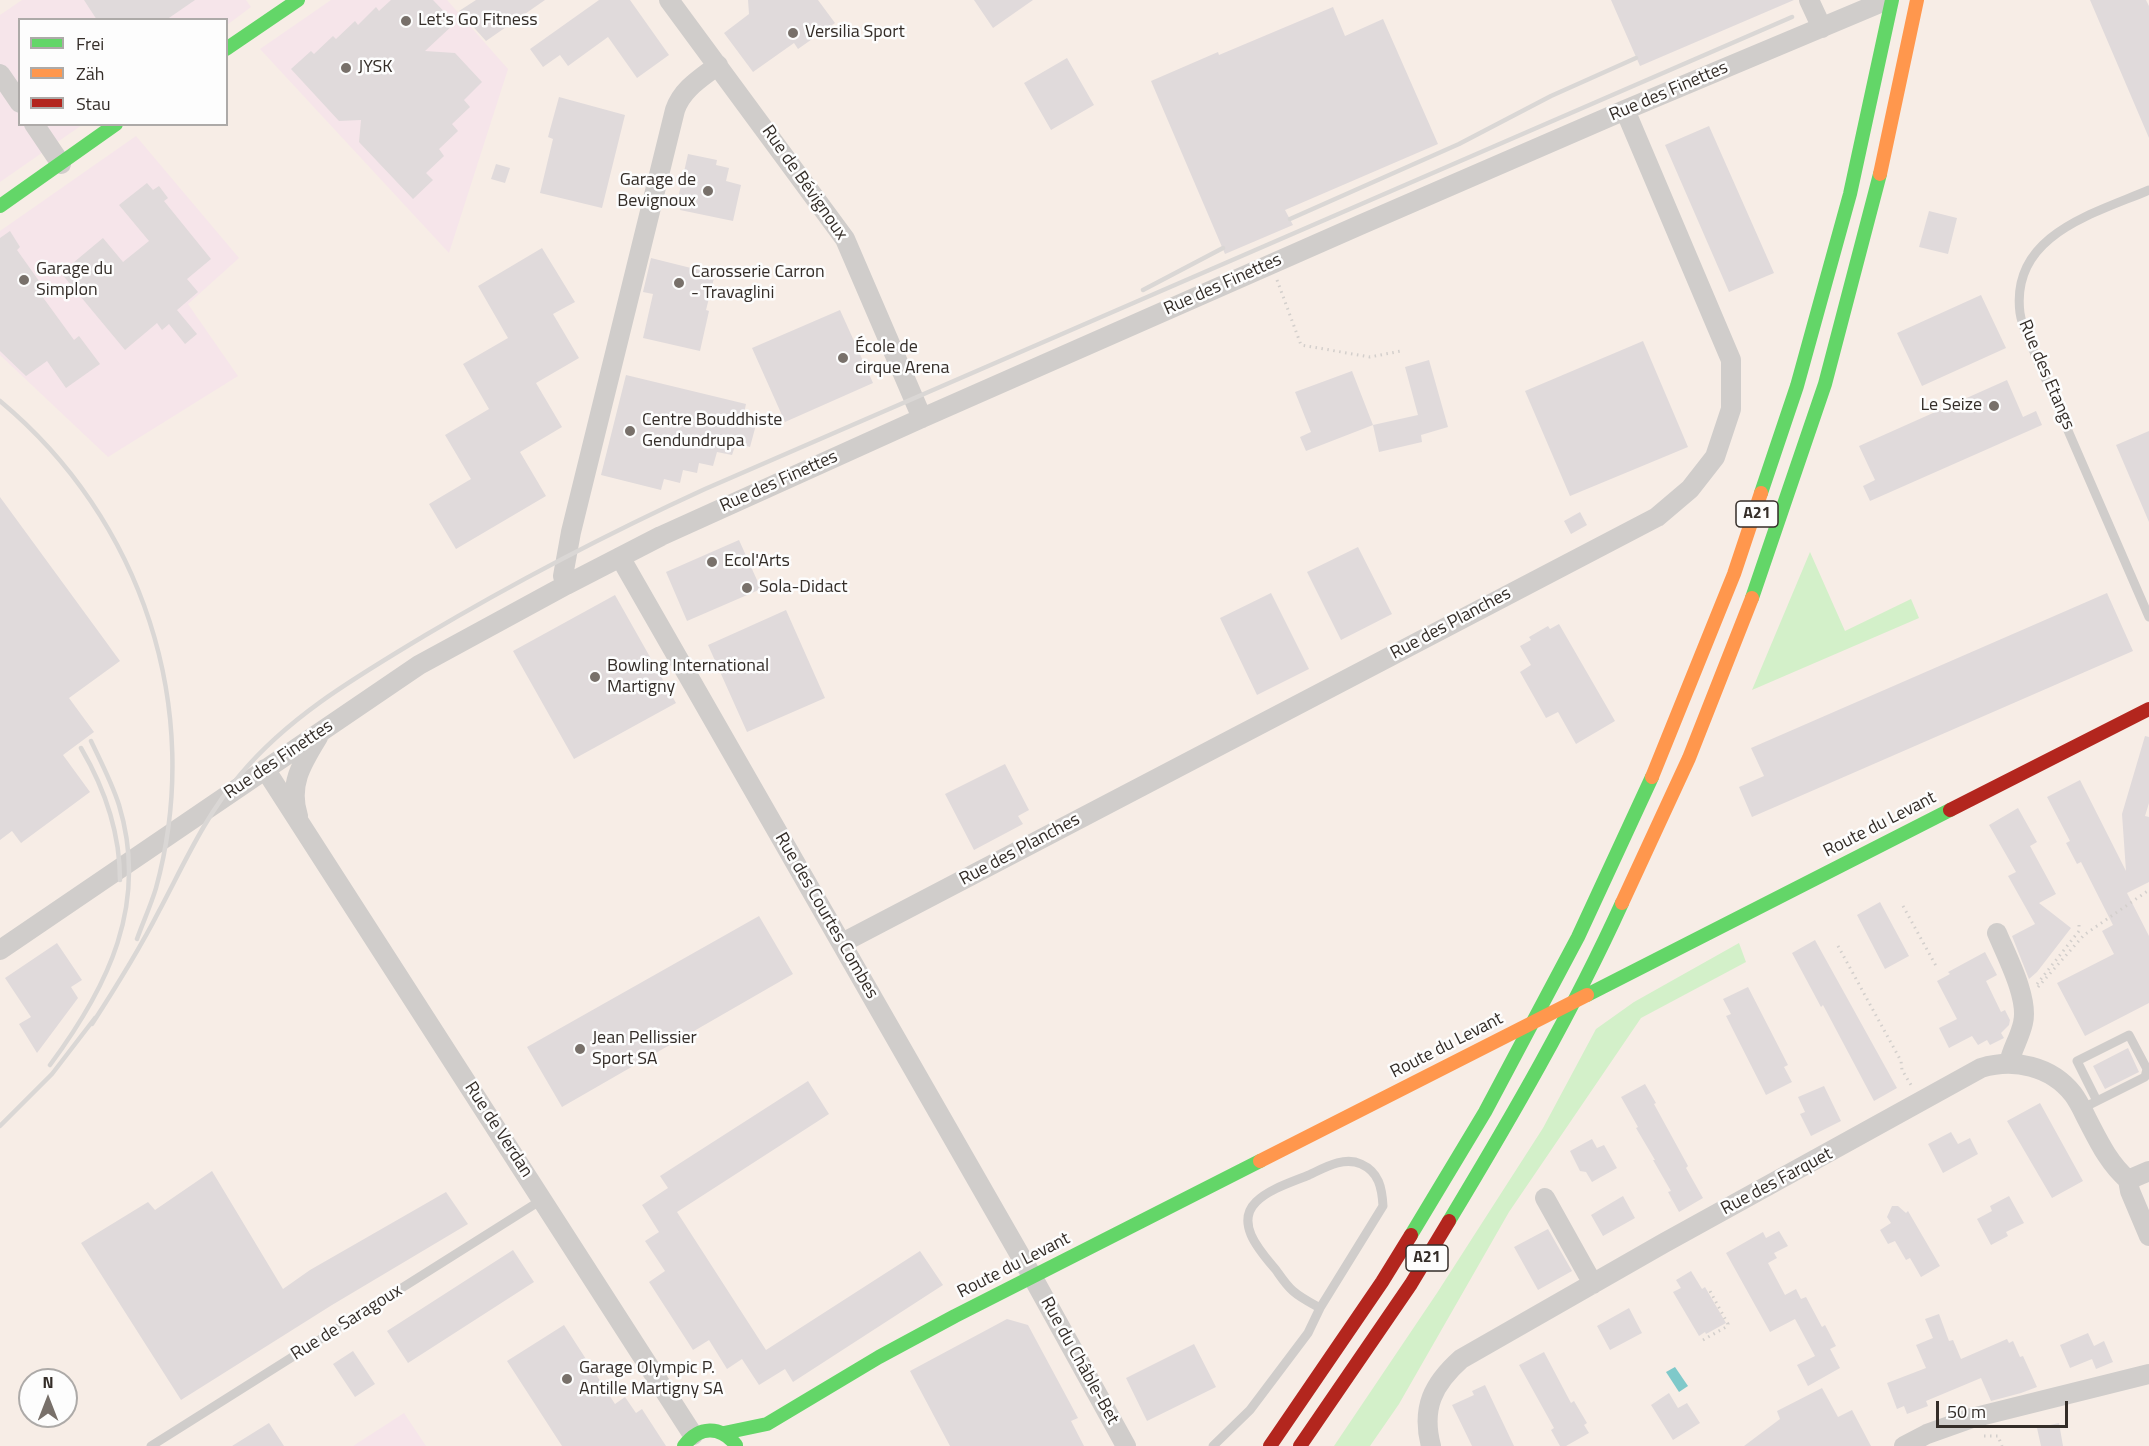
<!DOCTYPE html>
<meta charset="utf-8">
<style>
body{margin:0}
#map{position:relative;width:2149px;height:1446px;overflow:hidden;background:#f7ede6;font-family:"Titillium Web",sans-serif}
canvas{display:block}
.legend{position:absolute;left:18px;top:18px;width:210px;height:108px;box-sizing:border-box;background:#fdfdfd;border:2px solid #adaaa8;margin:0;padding:8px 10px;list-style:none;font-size:18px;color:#342d28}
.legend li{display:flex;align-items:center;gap:12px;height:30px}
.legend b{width:30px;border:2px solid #adaaa8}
.north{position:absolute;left:18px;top:1368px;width:60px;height:60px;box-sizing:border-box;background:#fdfdfd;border:2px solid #adaaa8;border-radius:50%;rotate:0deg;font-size:16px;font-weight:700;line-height:24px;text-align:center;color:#342d28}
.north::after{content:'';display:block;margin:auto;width:21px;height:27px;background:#78706a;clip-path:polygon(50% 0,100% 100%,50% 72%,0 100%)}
.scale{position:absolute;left:1936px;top:1401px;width:132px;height:27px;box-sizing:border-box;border:3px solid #342d28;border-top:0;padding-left:8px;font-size:18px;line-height:21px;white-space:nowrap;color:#342d28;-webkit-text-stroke:4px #fdfdfd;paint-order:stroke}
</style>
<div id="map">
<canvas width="2149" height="1446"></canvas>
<ul class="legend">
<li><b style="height:8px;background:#63d668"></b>Frei</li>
<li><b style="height:8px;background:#ff974d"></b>Zäh</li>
<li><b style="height:8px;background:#b3261e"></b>Stau</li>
</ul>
<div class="north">N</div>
<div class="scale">50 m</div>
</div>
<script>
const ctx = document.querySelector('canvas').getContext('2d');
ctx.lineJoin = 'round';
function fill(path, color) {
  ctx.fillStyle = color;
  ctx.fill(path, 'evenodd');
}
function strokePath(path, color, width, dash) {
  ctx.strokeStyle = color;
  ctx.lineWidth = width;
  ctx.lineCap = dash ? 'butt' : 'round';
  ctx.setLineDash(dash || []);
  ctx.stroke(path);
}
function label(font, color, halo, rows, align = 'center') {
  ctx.font = font + ' "Titillium Web",sans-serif';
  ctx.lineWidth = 5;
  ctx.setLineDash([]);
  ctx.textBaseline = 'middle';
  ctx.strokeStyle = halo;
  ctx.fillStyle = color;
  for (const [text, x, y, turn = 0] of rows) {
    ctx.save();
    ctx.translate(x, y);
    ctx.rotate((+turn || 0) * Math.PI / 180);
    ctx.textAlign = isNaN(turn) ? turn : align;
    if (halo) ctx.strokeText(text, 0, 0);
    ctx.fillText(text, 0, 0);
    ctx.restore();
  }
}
fill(new Path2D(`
 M22,0h224l5,7 -24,18 -1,-5h-206v104l62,1 -82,57v-167z
 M331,0h116l61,69 -59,184 -189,-204z
 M136,136l103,122 -51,46 50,72 -130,81 -108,-102v-124z
 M404,1413l22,33h-73z`), '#f6e5ea');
fill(new Path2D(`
 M1810,552l35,79 66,-32 8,19 -167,72z
 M1739,943l7,19 -105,56 -132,194 -110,192 -29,42h-36l103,-153 106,-165 53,-99 38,-27z`), '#d3f0c9');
fill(new Path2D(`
 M1675,1367l13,19 -9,6 -13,-20z`), '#7fc9ca');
fill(new Path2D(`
 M84,0h111l-29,20h-69z
 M391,0h42l22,23 -30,28 30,2 27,29 -18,18 6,7 -18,17 6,7 -19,18 5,7 -18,17 7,7 -20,19 -54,-57 2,-22 -22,1 -48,-52 20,-18 3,3 19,-18 3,3 19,-18 3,4 18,-18 3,4z
 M476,0h69l-59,41 -27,-30z
 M599,0h31l39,55 -32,23 -29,-41 -40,29 -8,-11 -17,12 -13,-18z
 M748,0h70l17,23 -37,26 -4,-6 -41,29 -29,-39 25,-19z
 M974,0h59l-40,28z
 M1611,0h183l-154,66z
 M2090,0h56l3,6v132z
 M1333,7l12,29 38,-17 55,125 -153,66 8,15 -68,29 -74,-173 67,-29 1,3z
 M1067,58l27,47 -43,25 -27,-47z
 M559,97l66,18 -23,93 -62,-15 13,-54 -5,-2z
 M1709,126l65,147 -45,19 -64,-147z
 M688,154l29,6 -1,5 13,3 -3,13 15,4 -8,36 -53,-11 1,-6 -4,-1z
 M496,164l14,4 -5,15 -14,-4z
 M147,183l6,7 6,-4 9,12 -4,3 47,58 -24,20 11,13 -21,18 20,24 -12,10 -16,-20 -7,6 -5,-7 -32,27 -64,-77 42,-35 20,24 26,-21 -30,-36z
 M1929,211l28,7 -9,36 -29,-7z
 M10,231l10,16 -3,3 27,38 -5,4 35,48 5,-4 21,28 -34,24 -19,-27 -21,15 -26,-25v-113z
 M542,248l33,54 -22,12 26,44 -43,25 26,44 -42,25 26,44 -90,53 -27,-45 42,-25 -26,-44 44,-26 -26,-45 45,-26 -30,-52z
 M651,258l64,16 -9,36 3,1 -9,40 -57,-13 10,-44 -10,-2z
 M1981,295l25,53 -84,38 -25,-53z
 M840,310l33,73 -88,39 -33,-74z
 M1643,341l45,106 -118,49 -45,-105z
 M1429,360l19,67 -27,8 1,7 -43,10 -6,-27 45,-10 -13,-48z
 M1352,371l21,54 -67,26 -6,-14 11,-5 -16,-40z
 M626,375l120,29 -3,14 14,3 -7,26 -14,-4 -4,12 -15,-3 -4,14 -14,-3 -2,10 -14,-3 -3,13 -16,-4 -3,11 -60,-15z
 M2007,380l16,37 13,-6 6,14 -172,76 -7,-15 12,-6 -16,-34z
 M2149,431v91l-33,-77z
 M0,497l120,164 -51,37 25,34 -31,23 27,37 -69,51 -9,-12 -12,9z
 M1580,512l7,13 -16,9 -7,-13z
 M739,540l22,49 -74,32 -21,-49z
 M1358,547l34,67 -51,26 -34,-68z
 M1271,593l38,76 -52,26 -37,-77z
 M2107,593l26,58 -381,166 -13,-30 25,-11 -13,-28z
 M615,595l61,108 -102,56 -61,-108z
 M786,610l39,88 -78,34 -39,-87z
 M1559,624l56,97 -39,23 -18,-32 -12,6 -26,-46 11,-7 -11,-19 11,-6 -2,-3 19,-11 2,3z
 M2145,736l4,1v66l-4,13 4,1v65l-22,11 22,43v67l-64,33 -28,-53 57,-29 -12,-23 11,-6 -32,-63 -4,2 -11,-21 4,-2 -23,-44 33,-17 46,91 -4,-57z
 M1005,764l24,46 -11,6 5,8 -49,26 -29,-56z
 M2018,808l19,34 -7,4 26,48 -17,9 32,25 -34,44 -8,7 -17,-43 23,-12 -27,-48 8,-4 -27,-47z
 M1880,902l29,54 -24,13 -28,-54z
 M759,916l34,58 -231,133 -35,-60z
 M1815,940l82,148 -23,13 -51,-96 -2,2 -29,-54z
 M57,943l25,37 -11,7 7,11 -41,55 -18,-29 12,-7 -26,-39z
 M1985,952l12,23 -11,6 15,31 4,-2 5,10 -1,5 -8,8 3,5 -14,7 -3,-5 -9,5 -6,-9 -23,12 -10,-20 18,-9 -20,-38 13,-7 -2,-2z
 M1748,987l40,78 -4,2 8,15 -26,13 -40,-79 5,-2 -8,-15z
 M2128,1048l11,24 -34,17 -12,-23z
 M808,1081l21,33 -152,98 89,138 154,-99 23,34 -150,97 -8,-13 -26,16 -17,-26 -15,10 -18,-29 -16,10 -44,-68 16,-11 -20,-30 14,-9 -17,-27 26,-17 -8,-12z
 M1645,1084l11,19 -2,1 34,62 -2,2 17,30 -24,14 -11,-20 3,-1 -18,-31h2l-19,-32 2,-1 -17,-30z
 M1824,1086l17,35 -30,15 -11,-22 5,-2 -7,-15z
 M2040,1103l43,78 -31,17 -45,-77z
 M1951,1132l7,12 12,-6 8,16 -35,19 -15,-29z
 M1592,1139l5,9 7,-3 13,23 -25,14 -6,-10 -6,-1 -10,-20z
 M212,1171l71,118 27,-19 136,-78 22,32 -136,81 -151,95 -100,-157 67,-41 7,8z
 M1623,1196l12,22 -32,18 -12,-21z
 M2009,1196l15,27 -18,9 2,4 -17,9 -14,-26 15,-8 -2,-5z
 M1892,1206h6l8,7 2,-2 32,55 -19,11 -11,-19 -4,2 -11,-19 -7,3 -8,-14 11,-7 -4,-6z
 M1548,1229l24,42 -34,19 -24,-43z
 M1779,1231l9,15 -14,7 3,5 -9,5 17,32 11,-6 5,10 5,-2 16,30 3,-2 11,21 -6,3 10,19 -32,18 -11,-21 18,-9 -20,-37 -25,13 -44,-79 37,-21 3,6z
 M513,1250l21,32 -126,81 -21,-32z
 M1691,1271l11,18 3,-2 21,36 -20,11 -1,-2 -6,4 -26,-44 8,-4 -5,-8z
 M1629,1308l13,25 -32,17 -13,-24z
 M1939,1314l10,27 4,-1 8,19 46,-20 2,4 4,-2 7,16 3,-1 14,31 -16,6 -30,8 -10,-23 -55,23 2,5 -21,8 -3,-8 -7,3 -10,-26 39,-15 -10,-23 17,-7 -8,-19z
 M1007,1319l21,6 50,93 -7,3 13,25h-134l-40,-75z
 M564,1325l51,79 10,-7 11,16 6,-4 24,37h-104l-55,-85z
 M2088,1333l6,13 10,-5 9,21 -17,7 -4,-10 -22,9 -10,-23z
 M1194,1344l22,43 -69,34 -21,-43z
 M353,1351l22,33 -20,13 -22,-33z
 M1544,1352l27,51 3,-2 13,22 -3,2 5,8 -23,13h-6l-9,-16 3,-2 -35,-63z
 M1485,1385l29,61h-42l-20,-41 22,-10 -2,-4z
 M1822,1388l16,29 14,-7 19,36h-127l36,-27 -3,-8z
 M1669,1393l9,15 9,-5 13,20 -27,17 -22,-35z
 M269,1423l15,23h-52z
 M2059,1423l4,23h-22l-4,-18z`), '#e0dadb');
strokePath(new Path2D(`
 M1277,280l24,65 69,12 31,-6
 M1903,906l33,60
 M1838,946l63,115 1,9 9,15
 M2037,984l42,-53v-6
 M2038,987l46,-52 65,-45
 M1703,1340l23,-13 2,-3 -18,-33 3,-3
 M1984,1436h14l4,10`), '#d3cfcc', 3, [1.5, 4.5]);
strokePath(new Path2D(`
 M2149,190c-56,24 -139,45 -129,123 2,15 11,30 16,44l113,260
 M2081,1109l64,-32 2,-8 -18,-34 -52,26 20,40
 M151,1446l392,-247
 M1213,1446l37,-36 58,-77 12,-25 63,-102c-1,-18 -4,-34 -22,-42 -17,-8 -37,4 -52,11 -17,7 -40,14 -53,27 -22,22 6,51 20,68 5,7 10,15 17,21 8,7 18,12 27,17`), '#d0cdcb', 9);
strokePath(new Path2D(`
 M669,0l176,239 77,179
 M1809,0l13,28
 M0,74l20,29
 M34,124l27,40
 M620,557l412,719 94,170
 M566,585l-3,-9 8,-44 104,-422c7,-21 26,-32 43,-45
 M265,769l428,666
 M298,816c-10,-31 4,-53 20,-79
 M1997,933c10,24 32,65 26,90 -3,14 -11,26 -14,40
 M842,943l815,-426 33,-28 25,-32 16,-48v-49l-106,-250
 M0,950l419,-285 147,-80 95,-49 261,-118 438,-193 265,-115 262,-110
 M2128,1180l2,11 19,45
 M2128,1180l21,-9
 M1545,1198l48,86
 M1431,1446c-10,-38 2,-62 30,-87l203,-116 317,-175c33,-10 70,-2 92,26 6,8 10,17 14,25 12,23 21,43 41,61
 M1904,1446l23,-12 45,-16 177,-44`), '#d0cdcb', 20);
strokePath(new Path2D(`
 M226,49l72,-49
 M0,206l116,-82
 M1761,493l36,-107 53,-192 42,-194
 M1752,598l73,-214 55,-210
 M1587,995l363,-185
 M1449,1221c62,-103 123,-208 173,-318
 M1411,1235l74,-123 93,-175 74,-160
 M724,1433l43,-9 112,-67 76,-41 305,-155
 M684,1446c15,-20 36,-21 52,-1`), '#63d668', 14);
strokePath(new Path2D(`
 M1880,174l37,-174
 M1652,777l82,-203 27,-81
 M1622,903l67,-145 63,-160
 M1260,1161l327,-166`), '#ff974d', 14);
strokePath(new Path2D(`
 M1950,810l199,-101
 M1270,1446l112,-164 29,-47
 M1300,1446l111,-162 38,-63`), '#b3261e', 14);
strokePath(new Path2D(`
 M1290,219l169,-75 92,-48 85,-38
 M1143,290l80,-42
 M0,401c142,118 205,308 156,487 -5,17 -13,34 -19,51
 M81,748c24,41 39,84 39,132
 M92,1024c24,-37 47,-74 67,-113 25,-47 46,-95 81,-136 50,-60 118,-99 184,-139 91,-54 185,-103 281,-147l1087,-472
 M50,1065c58,-78 99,-161 69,-260 -7,-22 -18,-43 -28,-64
 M0,1126l52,-52 43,-56`), '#dad7d5', 4.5);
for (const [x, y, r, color] of [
 [406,21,6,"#78706a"],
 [793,33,6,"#78706a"],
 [346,68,6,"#78706a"],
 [708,191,6,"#78706a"],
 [24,280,6,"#78706a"],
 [679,283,6,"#78706a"],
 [843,358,6,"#78706a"],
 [1994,406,6,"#78706a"],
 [630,431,6,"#78706a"],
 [712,562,6,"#78706a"],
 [747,588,6,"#78706a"],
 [595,677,6,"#78706a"],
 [580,1049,6,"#78706a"],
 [567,1379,6,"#78706a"]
]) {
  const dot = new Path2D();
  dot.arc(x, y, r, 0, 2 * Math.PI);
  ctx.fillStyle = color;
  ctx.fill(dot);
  strokePath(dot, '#fdfdfd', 2);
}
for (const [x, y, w] of [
 [1757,514,42],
 [1427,1258,42]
]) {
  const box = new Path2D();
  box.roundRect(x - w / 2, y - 13, w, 26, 4.5);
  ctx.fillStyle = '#fdfdfd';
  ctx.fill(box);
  strokePath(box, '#342d28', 1.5);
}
label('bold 16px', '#342d28', null, [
 ["A21",1757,514],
 ["A21",1427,1258]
]);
label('18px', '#342d28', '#fdfdfd', [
 ["Let's Go Fitness",418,21],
 ["Versilia Sport",805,33],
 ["JYSK",358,68],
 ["Garage de",696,181,"right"],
 ["Bevignoux",696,202,"right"],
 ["Garage du",36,270],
 ["Simplon",36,291],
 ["Carosserie Carron",691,273],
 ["- Travaglini",691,294],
 ["École de",855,348],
 ["cirque Arena",855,369],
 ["Le Seize",1982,406,"right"],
 ["Centre Bouddhiste",642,421],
 ["Gendundrupa",642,442],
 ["Ecol'Arts",724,562],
 ["Sola-Didact",759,588],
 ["Bowling International",607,667],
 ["Martigny",607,688],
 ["Jean Pellissier",592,1039],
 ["Sport SA",592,1060],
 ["Garage Olympic P.",579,1369],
 ["Antille Martigny SA",579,1390]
], 'left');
label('18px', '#342d28', '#fdfdfd', [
 ["Rue des Finettes",1669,92,-23],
 ["Rue de Bévignoux",804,183,55],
 ["Rue des Finettes",1223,285,-24],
 ["Rue des Etangs",2046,375,67],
 ["Rue des Finettes",779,482,-24],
 ["Rue des Planches",1451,624,-28],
 ["Rue des Finettes",279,760,-34],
 ["Route du Levant",1880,825,-27],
 ["Rue des Planches",1020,850,-28],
 ["Rue des Courtes Combes",826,916,60],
 ["Route du Levant",1447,1046,-27],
 ["Rue de Verdan",498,1130,57],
 ["Rue des Farquet",1777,1182,-28],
 ["Route du Levant",1014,1266,-27],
 ["Rue de Saragoux",347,1323,-32],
 ["Rue du Châble-Bet",1079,1361,61]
]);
</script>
